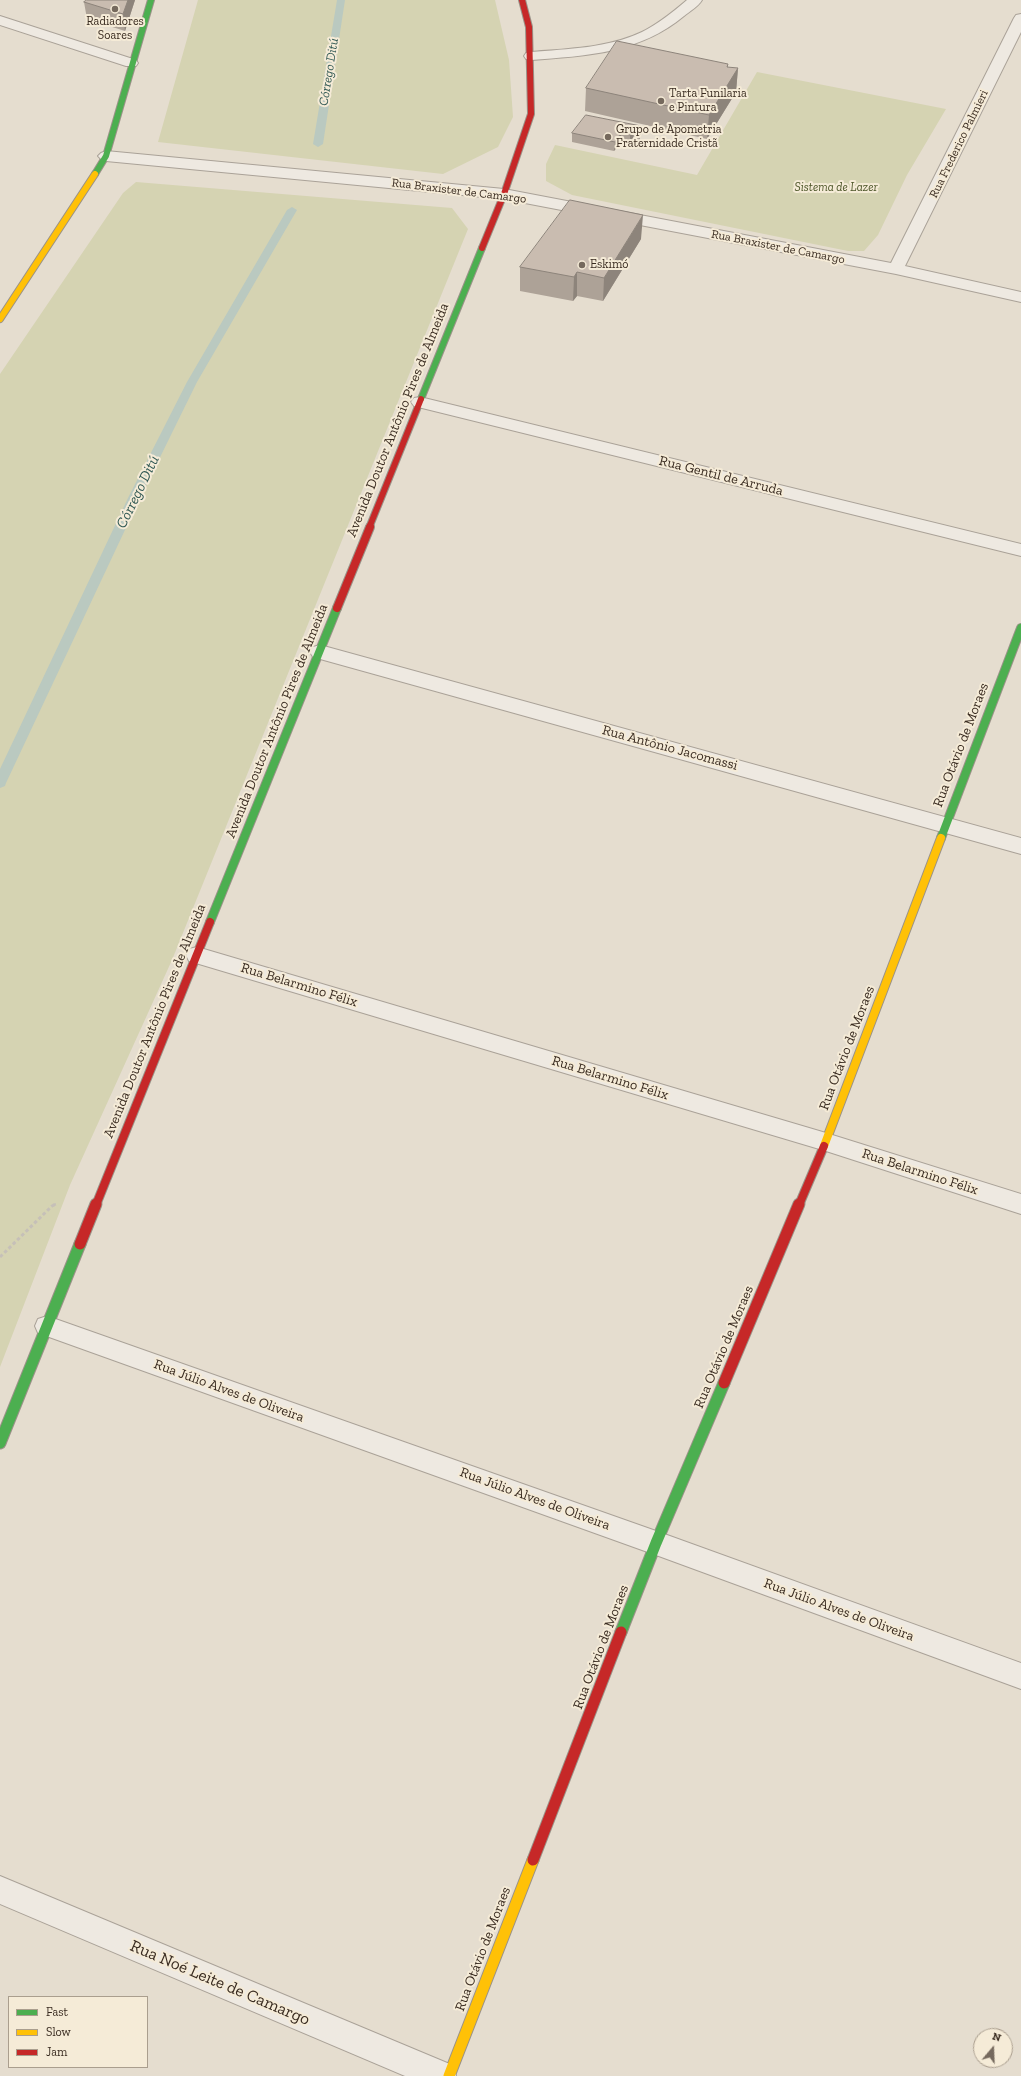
<!DOCTYPE html>
<meta charset="utf-8">
<style>
body{margin:0}
#map{position:relative;width:1021px;height:2076px;overflow:hidden;background:#e5ddcf;font-family:"Zilla Slab",serif}
canvas{display:block}
.legend{position:absolute;left:8px;top:1996px;width:140px;height:72px;box-sizing:border-box;background:#f5ebd7;border:1px solid #aa9e8e;margin:0;padding:5px 7px;list-style:none;font-size:12px;color:#392b20}
.legend li{display:flex;align-items:center;gap:8px;height:20px}
.legend b{width:20px;border:1px solid #aa9e8e}
.north{position:absolute;left:973px;top:2028px;width:40px;height:40px;box-sizing:border-box;background:#f5ebd7;border:1px solid #aa9e8e;border-radius:50%;rotate:19deg;font-size:11px;font-weight:700;line-height:16px;text-align:center;color:#392b20}
.north::after{content:'';display:block;margin:auto;width:14px;height:18px;background:#75695d;clip-path:polygon(50% 0,100% 100%,50% 72%,0 100%)}
</style>
<div id="map">
<canvas width="1021" height="2076"></canvas>
<ul class="legend">
<li><b style="height:5px;background:#4caf50"></b>Fast</li>
<li><b style="height:5px;background:#ffc107"></b>Slow</li>
<li><b style="height:5px;background:#c62828"></b>Jam</li>
</ul>
<div class="north">N</div>
</div>
<script>
const ctx = document.querySelector('canvas').getContext('2d');
ctx.lineJoin = 'round';
function fill(path, color) {
  ctx.fillStyle = color;
  ctx.fill(path, 'evenodd');
}
function strokePath(path, color, width, dash) {
  ctx.strokeStyle = color;
  ctx.lineWidth = width;
  ctx.lineCap = dash ? 'butt' : 'round';
  ctx.setLineDash(dash || []);
  ctx.stroke(path);
}
function label(font, color, halo, rows, align = 'center') {
  ctx.font = font + ' "Zilla Slab",serif';
  ctx.lineWidth = 4;
  ctx.setLineDash([]);
  ctx.textBaseline = 'middle';
  ctx.strokeStyle = halo;
  ctx.fillStyle = color;
  for (const [text, x, y, turn = 0] of rows) {
    ctx.save();
    ctx.translate(x, y);
    ctx.rotate((+turn || 0) * Math.PI / 180);
    ctx.textAlign = isNaN(turn) ? turn : align;
    if (halo) ctx.strokeText(text, 0, 0);
    ctx.fillText(text, 0, 0);
    ctx.restore();
  }
}
fill(new Path2D(`
 M198,0h297l14,60 4,57 -15,30 -55,27 -285,-32z
 M757,72l189,37 -39,66 -29,60 -14,16h-16l-276,-56 -26,-14v-17l9,-19 142,30z
 M136,182l316,26 16,21 -296,731 -102,225 -70,182v-993l123,-181z`), '#d5d3b2');
fill(new Path2D(`
 M337,0h8l-22,144 -5,3 -5,-3z
 M292,207l5,3 -100,172 -57,116 -134,285 -1,3 -5,2v-19l128,-271 59,-116 100,-172z`), '#bac9c0');
const street = new Path2D(`
 M687,0h15c-4,7 -12,11 -18,16 -44,37 -98,40 -153,44l-5,-1 -2,-3 2,-3 5,-1c36,-3 78,-4 111,-20 16,-8 31,-20 45,-32z
 M1021,14v18l-116,234 116,26v10l-125,-28 -392,-75 -398,-38 -5,-2 -3,-3 3,-3 5,-2 398,38 387,74 123,-245 2,-3z
 M0,16l136,44 2,3 -2,3h-10l-126,-41z
 M420,397l601,147v12l-607,-150 -3,-4 3,-4z
 M320,645l701,193v16l-708,-197 -3,-5 3,-5z
 M197,947l629,186 195,61v20l-195,-63 -637,-190 -3,-6 3,-6z
 M47,1316l609,215 365,132v26l-365,-134 -618,-222 -3,-7 3,-7z
 M0,1876l452,189 4,11h-51l-405,-172z`);
const fastFar2 = new Path2D(`
 M95,174l11,-18 45,-156
 M421,399l61,-151`);
const fastFar1 = new Path2D(`
 M941,838l80,-210
 M210,922l127,-314`);
const fast = new Path2D(`
 M0,1443l80,-199
 M621,1632l35,-89 68,-160`);
const slowFar2 = new Path2D(`
 M0,319l95,-145`);
const slowFar1 = new Path2D(`
 M824,1146l117,-308`);
const slow = new Path2D(`
 M449,2076l84,-216`);
const jamFar2 = new Path2D(`
 M482,248l22,-54 27,-80 -2,-87 -7,-27
 M369,528l52,-129`);
const jamFar1 = new Path2D(`
 M337,608l33,-81
 M96,1205l114,-283
 M799,1205l25,-59`);
const jam = new Path2D(`
 M80,1244l16,-40
 M724,1383l75,-179
 M533,1860l88,-228`);
strokePath(street, '#aaa298', 2);
strokePath(fastFar2, '#9a9288', 8);
strokePath(fastFar1, '#9a9288', 10);
strokePath(fast, '#9a9288', 13);
strokePath(slowFar2, '#9a9288', 8);
strokePath(slowFar1, '#9a9288', 10);
strokePath(slow, '#9a9288', 13);
strokePath(jamFar2, '#9a9288', 8);
strokePath(jamFar1, '#9a9288', 10);
strokePath(jam, '#9a9288', 13);
strokePath(new Path2D(`
 M53,1205l4,-1`), '#c6c0b8', 2.5, [3, 2]);
strokePath(new Path2D(`
 M0,1257l52,-51 4,-2`), '#c6c0b8', 3, [3.5, 2.5]);
fill(street, '#eee9e1');
strokePath(fastFar2, '#4caf50', 6);
strokePath(fastFar1, '#4caf50', 8);
strokePath(fast, '#4caf50', 11);
strokePath(slowFar2, '#ffc107', 6);
strokePath(slowFar1, '#ffc107', 8);
strokePath(slow, '#ffc107', 11);
strokePath(jamFar2, '#c62828', 6);
strokePath(jamFar1, '#c62828', 8);
strokePath(jam, '#c62828', 11);
fill(new Path2D(`
 M135,0l-10,31 -38,-12 -3,-17z
 M728,68h10l-2,24 -29,47 -122,-28 1,-23z
 M641,126v9l-2,5 -6,-2 -3,6 -9,-2 -7,9 -42,-9v-9z
 M641,239l-38,62 -26,-5 -4,5 -53,-10v-24z`), '#ada297');
fill(new Path2D(`
 M128,0h7l-10,31 -2,-17z
 M728,64l-2,23 12,-19 -2,24 -29,47 2,-24z
 M641,126v9l-2,5v-9z
 M634,130l-1,8 -3,6v-9z
 M621,133v9l-7,9 1,-9z
 M643,215l-2,24 -38,62 1,-23z
 M577,272v24l-4,5 1,-24z`), '#8d847b');
const building = new Path2D(`
 M87,0h41l-5,14 -39,-12z
 M617,41l111,23 -1,3 11,1 -29,47 -123,-27z
 M586,115l55,11 -2,5 -5,-1 -4,5 -9,-2 -6,9 -43,-9z
 M570,200l73,15 -39,63 -27,-6 -3,5 -54,-10z`);
fill(building, '#c9bcb0');
strokePath(building, '#8d847b', 1);
for (const [x, y, r, color] of [
 [115,9,4,"#75695d"],
 [661,101,4,"#75695d"],
 [608,137,4,"#75695d"],
 [582,265,4,"#75695d"]
]) {
  const dot = new Path2D();
  dot.arc(x, y, r, 0, 2 * Math.PI);
  ctx.fillStyle = color;
  ctx.fill(dot);
  strokePath(dot, '#f5ebd7', 1.5);
}
label('12px', '#392b20', '#f5ebd7', [
 ["Radiadores",115,22,"center"],
 ["Soares",115,36,"center"],
 ["Tarta Funilaria",669,94],
 ["e Pintura",669,108],
 ["Grupo de Apometria",616,130],
 ["Fraternidade Cristã",616,144],
 ["Eskimó",590,265]
], 'left');
label('12px', '#392b20', '#f5ebd7', [
 ["Rua Frederico Palmieri",959,144,-64],
 ["Rua Braxister de Camargo",459,191,7],
 ["Rua Braxister de Camargo",778,247,11]
]);
label('italic 12px', '#4c5528', '#f5ebd7', [
 ["Sistema de Lazer",836,188]
]);
label('italic 13px', '#305854', '#f5ebd7', [
 ["Córrego Ditú",329,72,-81]
]);
label('14px', '#392b20', '#f5ebd7', [
 ["Avenida Doutor Antônio Pires de Almeida",398,420,-68],
 ["Rua Gentil de Arruda",721,476,14],
 ["Avenida Doutor Antônio Pires de Almeida",277,721,-68],
 ["Rua Otávio de Moraes",961,745,-69],
 ["Rua Antônio Jacomassi",670,748,15],
 ["Rua Belarmino Félix",299,985,17],
 ["Avenida Doutor Antônio Pires de Almeida",155,1021,-68],
 ["Rua Otávio de Moraes",847,1048,-69],
 ["Rua Belarmino Félix",610,1078,17],
 ["Rua Belarmino Félix",920,1172,18],
 ["Rua Otávio de Moraes",724,1347,-67],
 ["Rua Júlio Alves de Oliveira",229,1391,20],
 ["Rua Júlio Alves de Oliveira",535,1499,20],
 ["Rua Júlio Alves de Oliveira",839,1610,20],
 ["Rua Otávio de Moraes",601,1647,-69],
 ["Rua Otávio de Moraes",483,1949,-69]
]);
label('italic 15px', '#305854', '#f5ebd7', [
 ["Córrego Ditú",138,492,-64]
]);
label('17px', '#392b20', '#f5ebd7', [
 ["Rua Noé Leite de Camargo",220,1983,23]
]);
</script>
